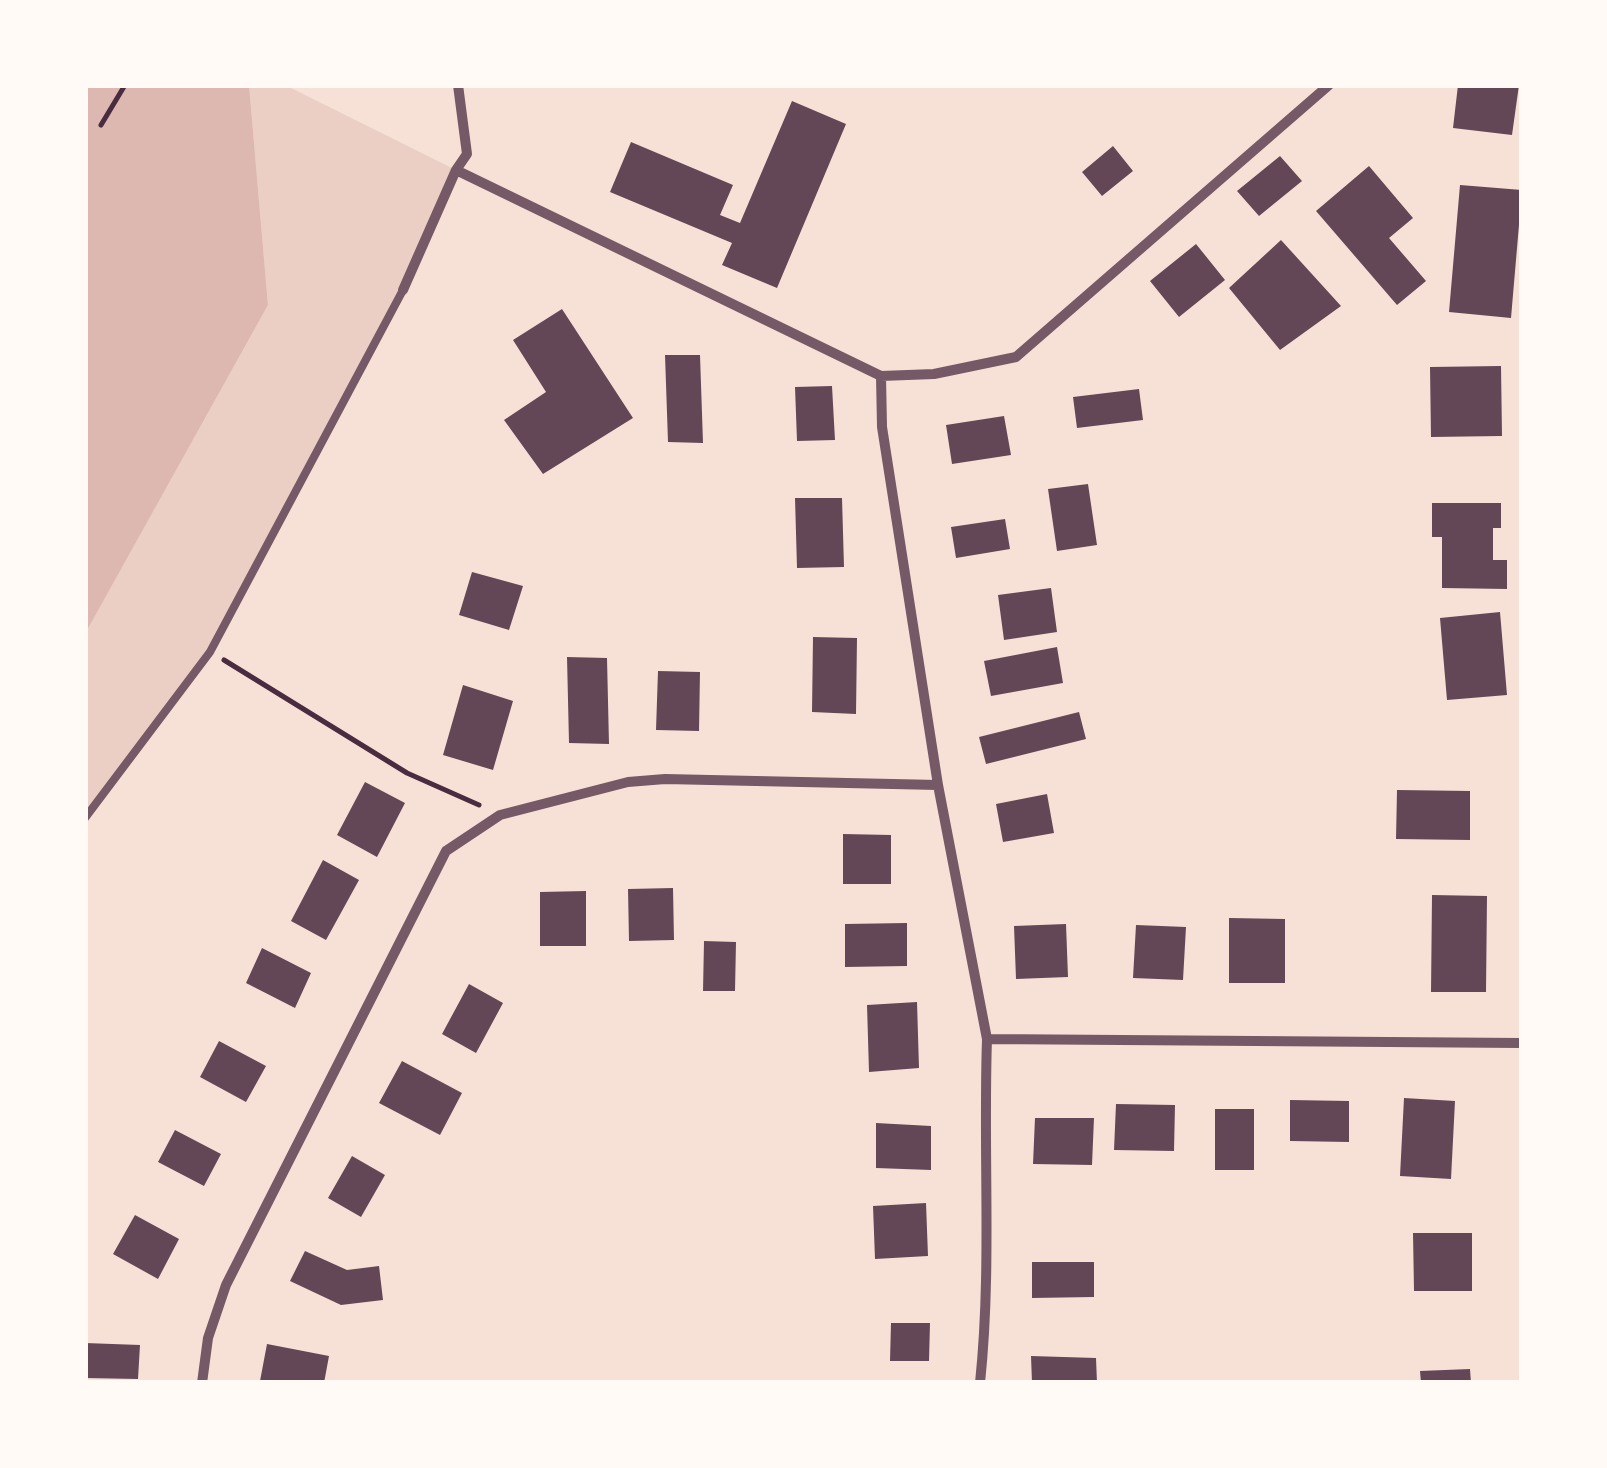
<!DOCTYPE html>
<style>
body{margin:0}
#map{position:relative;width:1607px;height:1468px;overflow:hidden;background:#f7e1d7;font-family:"Noto Sans",sans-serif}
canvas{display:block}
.frame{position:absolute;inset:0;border:88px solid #fffaf5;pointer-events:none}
</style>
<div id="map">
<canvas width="1607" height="1468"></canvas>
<div class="frame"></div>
</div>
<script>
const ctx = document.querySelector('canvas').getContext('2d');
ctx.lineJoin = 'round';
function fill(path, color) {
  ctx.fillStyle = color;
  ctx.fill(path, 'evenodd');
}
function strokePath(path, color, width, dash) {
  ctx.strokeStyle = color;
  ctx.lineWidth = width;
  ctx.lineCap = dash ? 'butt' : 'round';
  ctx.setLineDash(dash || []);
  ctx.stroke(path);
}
fill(new Path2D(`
 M249,85h36l171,85 -53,120 -193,362 -125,166v-184l183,-329z`), '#ebcfc5');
fill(new Path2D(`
 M85,85h164l19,220 -183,329z`), '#dcb8b0');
fill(new Path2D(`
 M1458,85h61l-7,50 -59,-7z
 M792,101l54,23 -69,164 -55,-23 10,-22 -122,-51 21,-50 102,43 -13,30 20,8z
 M1113,146l20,25 -31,25 -20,-24z
 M1280,156l22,25 -43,35 -22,-25z
 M1369,166l44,52 -24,20 37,43 -29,24 -81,-94z
 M1460,185l62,5 -11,128 -62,-6z
 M1281,240l60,66 -61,44 -51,-62z
 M1196,244l29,36 -46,37 -29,-36z
 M562,309l71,109 -90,56 -39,-54 42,-28 -33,-52z
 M665,355h35l3,88 -35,-1z
 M1501,366l1,70 -71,1 -1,-70z
 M832,386l3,54 -38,1 -2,-54z
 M1139,389l4,31 -66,8 -4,-31z
 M1004,416l7,39 -59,9 -6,-39z
 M1088,484l9,61 -40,6 -9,-62z
 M795,498h47l2,69 -47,1z
 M1432,503h69v25h-8v32h14v29l-65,-1v-51h-10z
 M1005,519l5,30 -54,9 -5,-31z
 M472,572l51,14 -14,44 -50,-15z
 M1051,588l6,44 -53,8 -6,-45z
 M1500,612l7,83 -60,5 -7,-82z
 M813,637l44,1 -1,76 -44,-2z
 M1057,647l6,36 -72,13 -7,-35z
 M567,657l40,1 2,86 -40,-1z
 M658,671l42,1 -1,59 -43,-1z
 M463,685l50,16 -20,69 -50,-15z
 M1079,712l7,27 -100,25 -7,-27z
 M365,782l40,21 -28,54 -40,-22z
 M1397,790l73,1v49l-74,-1z
 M1047,794l7,39 -51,9 -7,-38z
 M843,834l48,1v49h-48z
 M323,860l36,20 -33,60 -35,-19z
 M673,888l1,52 -45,1 -1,-52z
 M586,891v55h-46v-54z
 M1432,895l55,1 -1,96h-55z
 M1229,918l56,1v64h-56z
 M907,923v43l-62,1v-43z
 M1066,924l2,53 -52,2 -2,-53z
 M1136,925l50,2 -3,53 -50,-2z
 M704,941l32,1 -1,49h-32z
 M262,948l49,25 -16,35 -49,-25z
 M469,984l34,19 -27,50 -34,-19z
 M917,1002l2,66 -50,4 -2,-67z
 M219,1041l47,25 -20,36 -46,-25z
 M402,1061l60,32 -22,42 -61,-32z
 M1404,1098l51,3 -4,78 -51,-3z
 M1290,1100l59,1v41l-59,-1z
 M1116,1104l59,1 -1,46 -60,-1z
 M1215,1109h39v61h-39z
 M1035,1118h59l-2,47 -59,-1z
 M876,1123l55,3v44l-55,-2z
 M175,1130l46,24 -17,32 -46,-24z
 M352,1156l33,19 -24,42 -33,-19z
 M926,1203l2,53 -53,3 -2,-53z
 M135,1215l44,24 -21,40 -45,-25z
 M1413,1233h59v58h-58z
 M305,1251l42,19 32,-4 4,34 -42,5 -51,-24z
 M1032,1262h62v35l-62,1z
 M891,1323h39l-1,38h-39z
 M85,1343l55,2 -2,34 -53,-1z
 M267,1344l62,12 -5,27 -64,-2z
 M1031,1356l65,2 1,25h-65z
 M1470,1369l1,14h-50l-1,-12z`), '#644757');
strokePath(new Path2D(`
 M101,125l24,-40
 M224,660l183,113 72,32`), '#4a2c40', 5);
strokePath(new Path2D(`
 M85,818l125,-166 193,-362`), '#755966', 8);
strokePath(new Path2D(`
 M456,170l425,206 53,-2 82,-17 313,-272
 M403,290l53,-120 11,-16 -9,-69
 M938,785l49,254
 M202,1383l6,-45 18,-53 220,-434 54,-36 128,-33 37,-3 273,6 -56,-358 -1,-51
 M980,1383c12,-114 3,-229 7,-344l535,4`), '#755966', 10);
</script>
